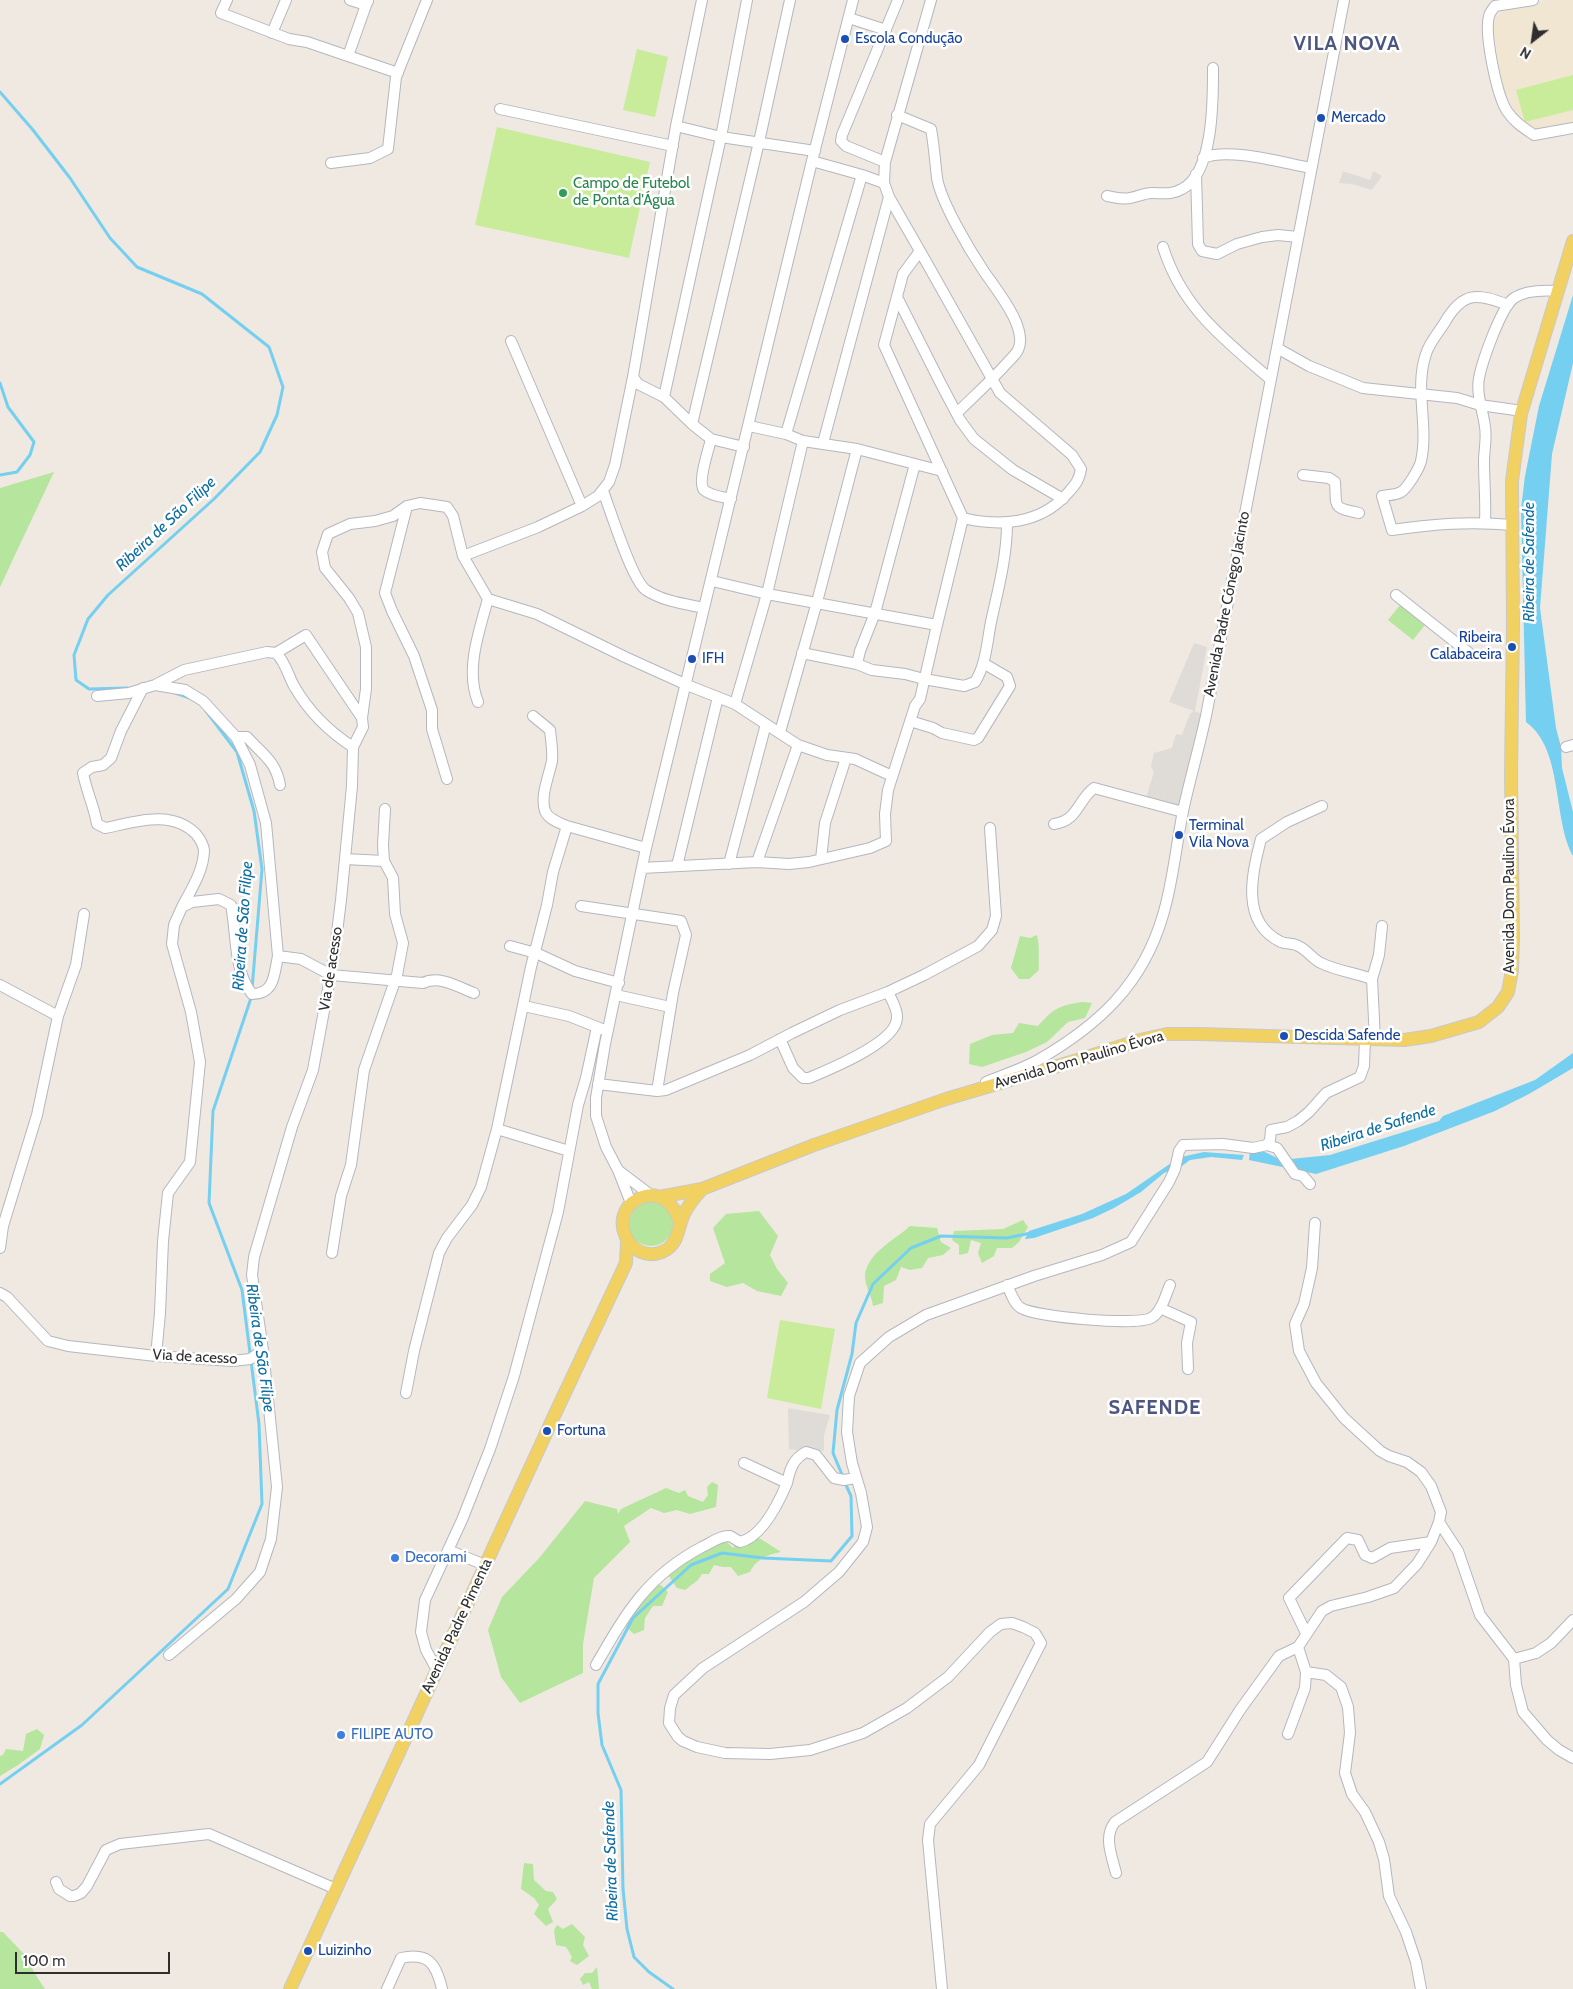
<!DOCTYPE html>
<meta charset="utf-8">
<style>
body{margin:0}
#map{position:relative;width:1573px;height:1989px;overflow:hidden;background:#efe9e1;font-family:Cabin,sans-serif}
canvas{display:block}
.north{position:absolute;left:1508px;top:15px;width:50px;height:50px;-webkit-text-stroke:4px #fff;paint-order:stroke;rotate:210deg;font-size:14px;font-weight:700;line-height:20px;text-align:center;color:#2e2e2e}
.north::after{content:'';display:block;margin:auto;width:18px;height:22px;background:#2e2e2e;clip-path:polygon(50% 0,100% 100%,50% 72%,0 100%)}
.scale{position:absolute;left:15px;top:1952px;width:155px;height:22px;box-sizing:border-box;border:2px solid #2e2e2e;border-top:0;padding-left:6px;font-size:15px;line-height:18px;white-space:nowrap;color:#2e2e2e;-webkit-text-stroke:4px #fff;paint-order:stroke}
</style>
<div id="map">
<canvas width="1573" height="1989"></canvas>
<div class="north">N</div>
<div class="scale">100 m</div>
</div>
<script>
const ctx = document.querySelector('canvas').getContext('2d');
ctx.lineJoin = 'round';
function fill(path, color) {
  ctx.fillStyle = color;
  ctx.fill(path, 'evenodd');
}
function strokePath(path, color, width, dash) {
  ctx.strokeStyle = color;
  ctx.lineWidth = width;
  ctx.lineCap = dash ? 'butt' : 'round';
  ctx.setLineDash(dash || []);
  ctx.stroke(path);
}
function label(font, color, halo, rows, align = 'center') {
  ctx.font = font + ' Cabin,sans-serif';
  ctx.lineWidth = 5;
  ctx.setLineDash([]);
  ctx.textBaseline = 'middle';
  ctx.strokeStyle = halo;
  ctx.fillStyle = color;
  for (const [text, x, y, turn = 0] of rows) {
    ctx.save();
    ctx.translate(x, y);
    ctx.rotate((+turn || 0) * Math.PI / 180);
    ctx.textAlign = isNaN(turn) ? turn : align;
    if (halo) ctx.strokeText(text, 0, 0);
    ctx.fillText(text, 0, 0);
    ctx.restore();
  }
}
fill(new Path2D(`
 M1549,0h24v123l-39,7 -16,-12 -16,-32 -11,-62 12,-13z`), '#f0e6d1');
fill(new Path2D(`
 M54,472l-54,115v-99z
 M1400,605l25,20 -12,15 -25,-20z
 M1037,935c3,11 1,23 2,35l-10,9h-10l-8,-11 9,-32 10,2z
 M1083,1002l9,1 -7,15 -17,4 -21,20 -21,10 -44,15 -13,-3 1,-20 22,-9 21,-2 6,-10 19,3c16,-18 22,-21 45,-24z
 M629 1224a22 22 0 1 1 44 0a22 22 0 1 1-44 0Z
 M759,1211l19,25 -8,19 7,14 11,14 -7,13 -24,-5 -14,-8 -16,4 -17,-6v-7l15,-11 -12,-35 13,-14z
 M1023,1220l5,7 -9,15 -7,6h-15l-3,8 -12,7 -4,-10 3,-10 -10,-3 -3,13 -9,2v-10l-7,-5 2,-9 49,-2z
 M910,1226l27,2 4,14 10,6 -8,7 -15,3 -6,10 -12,2 -9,-3 -5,13 -12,6 -1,17 -10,3c-1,-10 -9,-22 -8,-31 3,-23 30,-35 45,-49z
 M712,1482l6,3 -2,22 -26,7 -13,-4 -13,3 -13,-5 -27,18 6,16 -36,36 -11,66v29l-63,30 -19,-26 -13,-47 14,-33 38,-40 45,-56 32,8 1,5 3,-5 45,-21 13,5 6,-3 3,6 15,6 5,-7 -1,-8z
 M751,1536l10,3 20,13c-13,2 -26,8 -31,20l-12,4 -7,-9h-8l-9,-2 -5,9h-7l-4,6 -13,10 -8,-2 -11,-16 7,-12 12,3 31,-24 10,2 7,7 6,-7z
 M649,1585h12l7,7 -6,14h-9l-8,12 -1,12 -10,4 -8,-7 2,-8 7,-7 2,-7z
 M37,1729l7,6 -4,14 -22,16 -18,11v-20l3,-1 3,-6 17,2 3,-17z
 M524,1863l9,1 1,16 12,11 7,1 4,7 -9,10 5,13 -7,4 -12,-12 5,-9 -5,-7 -13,-9z
 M572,1924l13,13 -2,8 6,11 -12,9 -7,-4 2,-4 -6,-10 -10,-2 -2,-15 3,-5 6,4z
 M0,1932h3l21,22 13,23 8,12h-45z
 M597,1967l2,22h-7l-3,-7 -6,3 -3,-6 5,-6h7z`), '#b6e59e');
fill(new Path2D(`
 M637,49l31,8 -13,60 -32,-7z
 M1573,75v35l-48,12 -9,-32z
 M497,127l153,35 -21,96 -154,-33z
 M780,1320l55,9 -14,80 -54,-11z`), '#c9ec9a');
fill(new Path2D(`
 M1343,171l27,9 3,-9 9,5 -10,14 -20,-6 -13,-1z
 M1194,643l13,4 -12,64 11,5 -23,96 -38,-11 9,-29 -3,-6 3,-13 18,-5 4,-14 6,1 8,-21 4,-3 -25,-9z
 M788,1408l42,7 -6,20v16l-8,-1 -8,-3 -12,3 -7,-1z`), '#dfdcd8');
fill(new Path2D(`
 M1573,295v68l-21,91 -12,154 16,120 5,19 1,21 11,44v44c-21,-39 -9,-106 -47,-134l-5,-213 4,-33 14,-70z
 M1573,1053v15l-44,26 -34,17 -91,35 -88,28 -67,-14 1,-10 13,1 18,9 49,-5 109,-34 4,-5 92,-36z
 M1204,1152l40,3 -2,5 -31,-3 -21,3 -12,9 3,-12z
 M1174,1161v8l-10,4 -23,19 -27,16 -21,10 -59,20 -9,1 4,-8 53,-17 44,-20z`), '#75cff0');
strokePath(new Path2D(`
 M0,92l33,38 37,48 40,60 27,29 65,27 67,53 14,40 -6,28 -17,37 -46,47 -106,96 -20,24 -14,36 2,25 13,9 38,-1
 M0,383l8,24 26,35 -4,13 -13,17 -17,3
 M175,693l15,5
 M206,711l31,41 17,59 8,58 -10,120
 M843,1477l-10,-24 4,-43 15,-56 4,-31 17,-39 38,-36 30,-12 66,2 24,-5
 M0,1784l82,-59 146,-136 34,-85 -3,-80 -17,-134 -33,-87 4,-92 39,-116
 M673,1989l-24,-17 -15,-15 -7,-28 -4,-40 -2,-99 -19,-45 -4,-32v-29l35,-66 58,-53 31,-12 41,5 68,3 21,-25 -1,-40 -6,-13`), '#75cff0', 3);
const minor = new Path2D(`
 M227,0l-6,13 68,26 18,3 91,31
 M350,0l16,5 2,-4
 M790,0l-31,142 -67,282 -28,-27 57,-260 94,14
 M1533,0l-38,6c-2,3 -5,6 -6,10 -5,18 8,80 18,95 7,11 17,17 27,24l39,-7
 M849,18l37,12
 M272,33l14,-33
 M348,56l18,-51
 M500,109l173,37
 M897,115l34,14c3,16 4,32 6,49 4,24 32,71 46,92 12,18 46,58 35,80 -2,4 -7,9 -10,12 -16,18 -34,34 -51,51
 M676,126l45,11 26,-137
 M1203,158c26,-11 80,5 108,10
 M885,162l-39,-16 -5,-5 1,-6 56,-135
 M331,163l39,-5 18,-9 8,-72 31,-77
 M1196,174l2,70 4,7 15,3 20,-10 25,-7 16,-2 20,2
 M884,183l1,-21 46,-162
 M1107,196c7,1 16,4 23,2 7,-1 14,-5 22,-5 11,0 20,2 30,-4 32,-16 31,-91 31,-121
 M1163,247c19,61 61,92 107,132
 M920,251l80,142 72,62 9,14c-2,12 -6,16 -14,25 -27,30 -67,33 -104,24
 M897,297l44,87 19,36 14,19 39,31 50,29
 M1508,305c-30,-12 -45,-14 -63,17 -6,10 -16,21 -19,32 -12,34 3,72 -5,107 -1,6 -14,28 -20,31 -5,3 -13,3 -19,4l10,34c42,-6 77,-9 120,-5
 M511,341l71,165
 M1277,348l32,18 54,22 94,10 23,7 42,6
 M633,377l5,7 26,13
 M692,424l19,15 33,8
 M749,426l37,8 17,7 54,8 -40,153 -37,130
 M786,434l76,-259
 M711,439c-2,10 -14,43 -7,51 7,6 19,7 27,9
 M823,443l66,-246
 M857,449l85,22
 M1303,475l26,3 6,4c2,26 -4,25 24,31
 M603,491c7,18 29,90 43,99 16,11 39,14 58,18
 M407,506l-22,87 7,18 22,45 18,54v19l15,50
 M1485,522c1,-20 -1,-40 -1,-61 0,-11 3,-23 1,-34 -2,-17 -9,-32 -6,-49 3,-16 22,-71 35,-80 12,-8 29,-8 44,-7
 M463,556l75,-29 44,-21 16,-10 11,-14 6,-17 18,-88 43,-251 26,-126
 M712,581l55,13 170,31 26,-107 -79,-173 19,-71 17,-23 -31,-54 -5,-14 -22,-8 -50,-14
 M1396,595l73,58
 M488,599l49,15 88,43 62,28 48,19 63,41 29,10 28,4 37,17
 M276,653l30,-18 56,83
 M802,653l55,11 15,6 33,4 19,5 40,7 11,-4c11,-17 12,-40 16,-60 7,-32 16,-65 16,-99
 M857,664l3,-13 15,-38 40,-149
 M155,685l30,5 18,11 33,36h11c15,17 29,24 33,48
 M143,688l-22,43 -10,27 -8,7 -11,2 -9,6c3,17 11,33 14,51l8,4c30,-6 66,-19 91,6 4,5 7,9 8,16 0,20 -13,40 -22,57
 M97,696l32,-3 26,-8 29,-15 83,-18 9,1c9,8 12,22 18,33 15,26 34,45 59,61
 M478,702c-13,-32 1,-70 10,-103
 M735,704l32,-110 36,-153
 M533,716l17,14c1,10 3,21 2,31 -3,15 -12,35 -7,50 3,8 14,12 22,15l79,22
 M910,721l23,7 9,5 32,7 4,-2 32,-52 -3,-9 -24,-14
 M236,737l14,28 16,58 12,133
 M1566,747l7,-2
 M1322,806l-35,16 -26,17c-9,35 -21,83 20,103 5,2 11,1 15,3 10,3 16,14 25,18 16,8 35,10 51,16l3,61
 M1054,824c24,-3 23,-23 40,-36l89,24
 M345,859l39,2
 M821,859l4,-36 21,-65
 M757,862l41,-117
 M729,864l37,-140
 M677,866l41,-169
 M642,868l115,-6 32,2 20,-2 61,-14 16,-7 -1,-27 3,-24 27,-84 5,-7 17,-74
 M581,906l100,15 5,14 -13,58 -16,98
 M510,946l26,7 39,18 44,12
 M1372,979l7,-24 3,-29
 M0,985l58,31
 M616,995l54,12
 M524,1006l45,10 33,13
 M780,1039l13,29 10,10h6c21,-9 87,-35 88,-60 1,-9 -6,-19 -9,-26
 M986,1082c17,-7 36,-13 52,-22 61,-35 105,-76 125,-145 10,-33 13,-69 20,-104 7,-32 16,-63 23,-95l138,-716
 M598,1084l59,7 9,-1 84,-35 42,-22 48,-23 48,-18 36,-17 54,-29 14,-16 4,-14 -6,-88
 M497,1129l72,22
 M1267,1145l3,-5 1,-10 16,-3 11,-6 11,-9 17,-19 34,-16 4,-11 1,-27
 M619,1171l33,25
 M631,1203l-13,-33 -12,-23 -10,-31v-18l9,-54 41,-196 166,-687 41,-161
 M0,1248l3,-22 34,-111 21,-99 18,-51 8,-51
 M332,1253l9,-57 10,-31 13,-95 33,-95 6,-32 -8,-29 -2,-36 -9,-17 -1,-16 2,-36
 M1007,1285c4,8 7,19 14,23 15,9 114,18 130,10 11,-6 14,-22 19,-33
 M0,1293l7,4 41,44 20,5 88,10 77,5 17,-2 13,-9 -11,-75 2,-18 38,-130 21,-57 21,-113 7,-57 11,-114 1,-39 10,-20 -1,-9 4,-29v-42l-8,-34 -9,-15 -24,-30 -3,-16 6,-18 22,-10 25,-3 18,-5 14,-10 13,-3 27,4 6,9 10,40 25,43
 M1160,1308l31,14 -4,21 1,26
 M156,1356l4,-43 3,-72 5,-48 22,-31 10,-100 -9,-50 -19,-68 2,-19 8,-18 10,-5 27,-3 12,6c6,30 2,64 21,89 23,0 22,-20 26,-38l23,3 30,16 92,8c17,-8 35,4 51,10
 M406,1393l8,-42 25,-98 8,-15 25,-33 9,-18 16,-58 34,-162 16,-62 6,-33 14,-46
 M744,1463l43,20c3,-14 6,-24 19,-31l10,3 18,23 10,2 12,-2
 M1439,1522l19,29 22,64 34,44 2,26 7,27 24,28 12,10 14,8
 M448,1550l37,15
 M1306,1633l-17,-35 58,-60 11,2 7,15 7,3 18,-10 41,-6
 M169,1655l67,-56 24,-27 11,-33 6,-52 -14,-137
 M1514,1659l22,-6 15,-10 22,-23
 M596,1665c30,-52 51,-89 106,-118 9,-4 19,-12 28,-11l10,6c22,-5 39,-40 47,-59
 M437,1670l-11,-20 -5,-18 4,-32 37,-80 28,-71 24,-73 44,-164 20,-107 8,-27 11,-51
 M1306,1672l20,3 15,12 7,20 2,26 -5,40 7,21 13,18 14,30 5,17 5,37 17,36 10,30 5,27
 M1288,1734l17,-46 1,-16 -8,-25
 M1116,1873c-4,-17 -13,-36 -1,-51l92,-60 33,-52 39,-54 19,-9 24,-36 9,-5 37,-9 26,-9 23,-24 14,-22 8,-20 2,-10 -10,-26 -10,-14 -14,-10 -18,-6 -9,-5 -36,-33 -28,-35 -17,-32 -4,-27 9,-20 8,-36 3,-45
 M56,1882l3,7 11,7h4l7,-3 6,-7 19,-36 14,-6 89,-10 127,55
 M387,1989l14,-31c27,-6 35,5 41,31
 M942,1989l-14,-149 2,-16 49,-59 62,-122 -6,-10 -12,-6 -11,-4 -11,1 -11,8 -42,45 -41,31 -44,25 -53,17 -40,4 -45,-1 -28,-6 -14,-6 -5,-4 -9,-14 1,-15 4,-13 29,-27 101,-66 35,-30 24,-30 4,-15 -6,-34 -9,-30 -5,-31 2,-36 11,-33 29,-26 37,-22 108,-39 68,-21 29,-13 38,-60 6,-13 4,-18 4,-6 40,-1 30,4 14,-3 10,3 18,26 8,2 7,8`);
const major = new Path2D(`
 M659,1197l43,-8 112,-44 132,-46 135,-40 59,-19 27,-6h31l206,6 27,-4 48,-14 19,-15 10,-15 4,-22 1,-32 -2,-163 2,-149 -1,-145 9,-67 52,-173
 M680,1223c-5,-19 -22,-35 -42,-24 -32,16 -9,66 24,53 17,-7 15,-23 22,-38 4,-9 11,-17 18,-25
 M290,1989l264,-573 72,-153 1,-21`);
strokePath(minor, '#b4b7c1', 12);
strokePath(major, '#c9c9c9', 14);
strokePath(minor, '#fff', 10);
strokePath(major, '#f2d163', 12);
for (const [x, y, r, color] of [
 [845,39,5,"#1a4fb4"],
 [1321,118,5,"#1a4fb4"],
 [563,193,5,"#2e9e5b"],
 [1512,647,5,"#1a4fb4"],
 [692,659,5,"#1a4fb4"],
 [1179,835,5,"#1a4fb4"],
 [1284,1036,5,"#1a4fb4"],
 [547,1431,5,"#1a4fb4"],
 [395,1558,5,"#3f7fe0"],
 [341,1735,5,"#3f7fe0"],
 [308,1951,5,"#1a4fb4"]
]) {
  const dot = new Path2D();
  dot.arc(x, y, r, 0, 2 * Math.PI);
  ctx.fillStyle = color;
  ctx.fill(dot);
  strokePath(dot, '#fff', 2);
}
label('15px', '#164399', '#fff', [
 ["Escola Condução",855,39],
 ["Mercado",1331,118],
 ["Ribeira",1502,638,"right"],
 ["Calabaceira",1502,655,"right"],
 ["IFH",702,659],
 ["Terminal",1189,826],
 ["Vila Nova",1189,843],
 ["Descida Safende",1294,1036],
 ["Fortuna",557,1431],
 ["Luizinho",318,1951]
], 'left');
label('15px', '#27864d', '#fff', [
 ["Campo de Futebol",573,184],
 ["de Ponta d'Água",573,201]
], 'left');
label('15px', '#2e2e2e', '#fff', [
 ["Avenida Padre Cónego Jacinto",1227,604,-79],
 ["Avenida Dom Paulino Évora",1510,886,-90],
 ["Via de acesso",331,969,-81],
 ["Avenida Dom Paulino Évora",1079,1060,-16],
 ["Via de acesso",195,1357,3],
 ["Avenida Padre Pimenta",457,1626,-65]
]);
label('15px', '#366cbe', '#fff', [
 ["Decorami",405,1558],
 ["FILIPE AUTO",351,1735]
], 'left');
label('italic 16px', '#0d6fa3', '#fff', [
 ["Ribeira de São Filipe",166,524,-43],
 ["Ribeira de Safende",1529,562,-90],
 ["Ribeira de São Filipe",243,926,-86],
 ["Ribeira de Safende",1378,1128,-18],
 ["Ribeira de São Filipe",260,1348,82],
 ["Ribeira de Safende",611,1861,-92]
]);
ctx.letterSpacing = '1px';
label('bold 20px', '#4d5680', '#fff', [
 ["VILA NOVA",1347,44],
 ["SAFENDE",1155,1408]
]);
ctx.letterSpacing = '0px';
</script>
